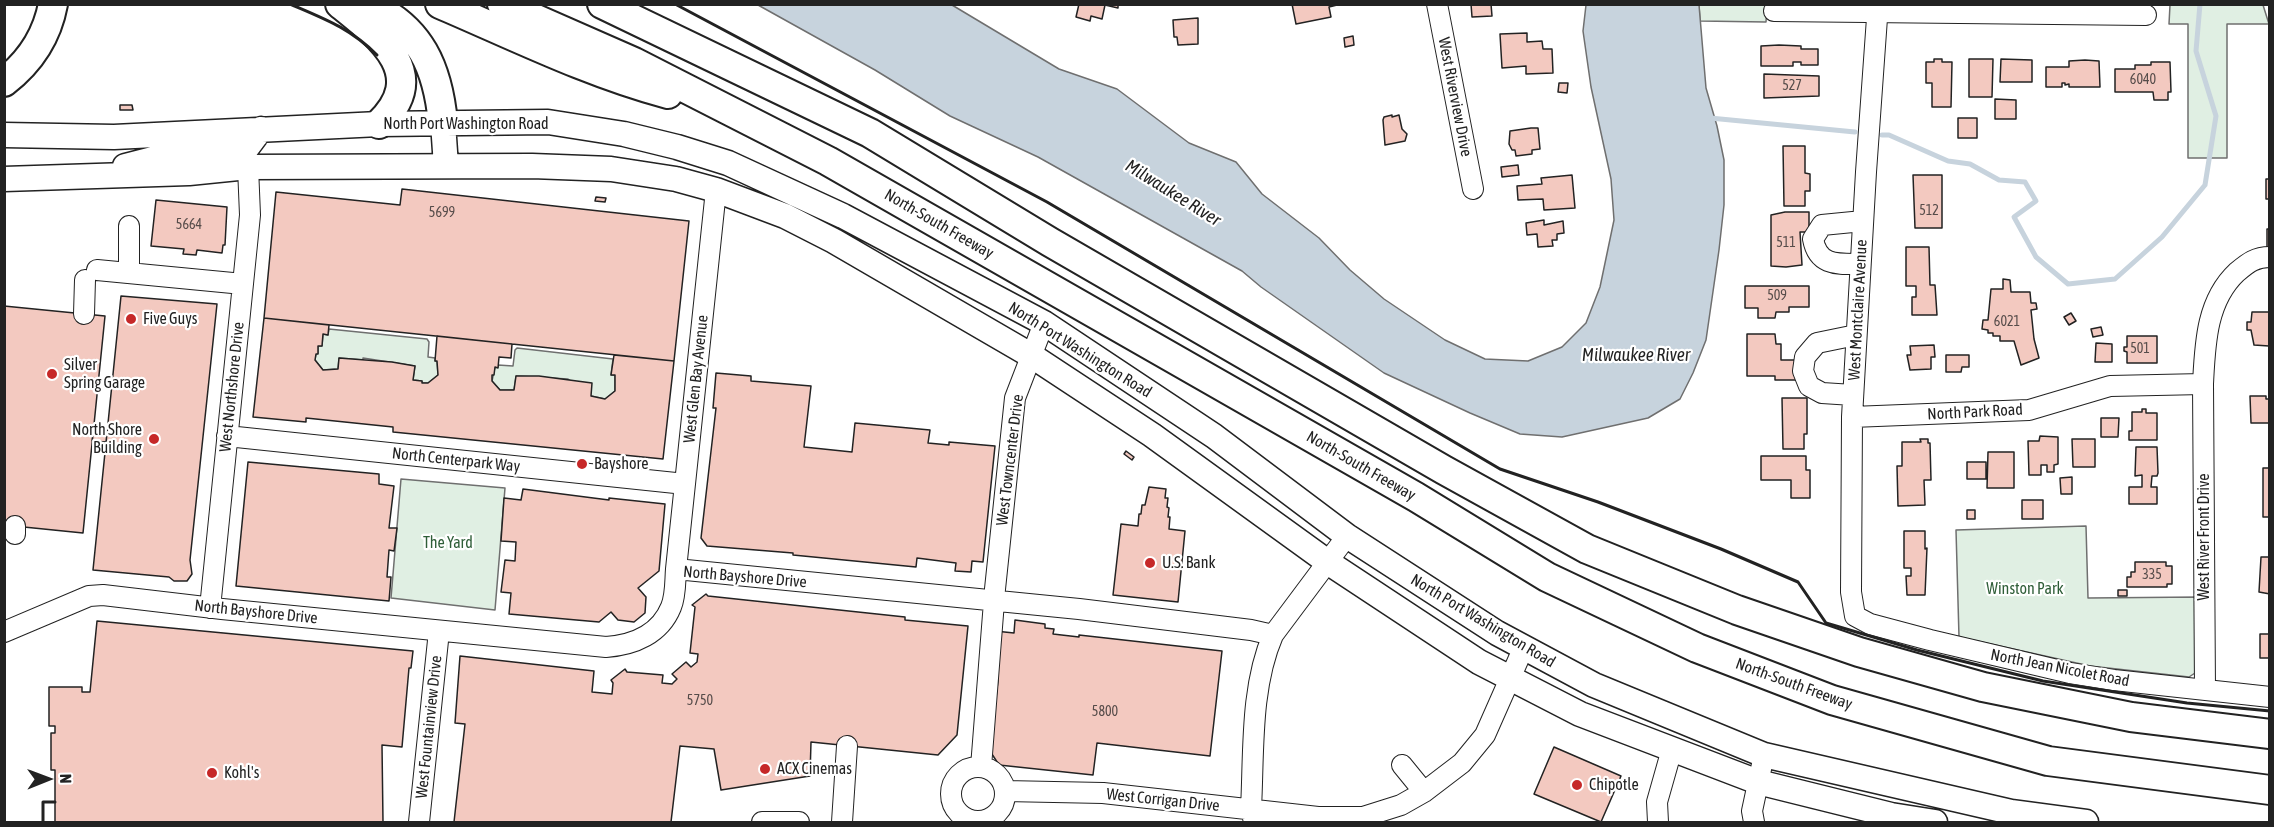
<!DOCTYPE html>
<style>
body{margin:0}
#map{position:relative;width:2274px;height:827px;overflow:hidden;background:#fff;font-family:"Asap Condensed",sans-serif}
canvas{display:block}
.frame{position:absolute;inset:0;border:6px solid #222;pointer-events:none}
.north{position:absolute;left:18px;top:749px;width:60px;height:60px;-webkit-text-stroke:4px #fff;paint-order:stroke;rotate:89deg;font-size:16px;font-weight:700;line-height:24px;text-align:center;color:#222}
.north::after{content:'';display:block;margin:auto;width:21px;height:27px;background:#222;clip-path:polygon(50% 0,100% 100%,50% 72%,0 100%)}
</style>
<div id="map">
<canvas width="2274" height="827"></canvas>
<div class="frame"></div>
<div class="north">N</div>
</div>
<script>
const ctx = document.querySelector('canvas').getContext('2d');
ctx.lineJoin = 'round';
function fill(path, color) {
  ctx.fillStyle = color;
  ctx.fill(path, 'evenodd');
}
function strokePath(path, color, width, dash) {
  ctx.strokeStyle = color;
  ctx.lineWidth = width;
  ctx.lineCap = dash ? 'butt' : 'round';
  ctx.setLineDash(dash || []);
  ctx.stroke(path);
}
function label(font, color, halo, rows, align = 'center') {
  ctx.font = font + ' "Asap Condensed",sans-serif';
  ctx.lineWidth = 4.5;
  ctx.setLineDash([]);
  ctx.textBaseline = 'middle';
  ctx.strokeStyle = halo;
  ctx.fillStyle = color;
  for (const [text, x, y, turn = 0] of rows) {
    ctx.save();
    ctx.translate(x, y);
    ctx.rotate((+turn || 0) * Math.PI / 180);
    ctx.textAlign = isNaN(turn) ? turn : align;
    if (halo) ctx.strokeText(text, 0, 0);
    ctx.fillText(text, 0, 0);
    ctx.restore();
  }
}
const green = new Path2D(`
 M1699,5h68l-1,17 -66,-1z
 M2170,5h93l6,19h-42v134h-39v-134h-19z
 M329,329l98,10 2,3 -1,15 7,1v3h2l1,14 -10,8h-6v-2l-9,-1 2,-14 -52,-8v2l-24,-2 -1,11 -15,1 -8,-10 1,-6 2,-1v-7h4l1,-12 5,1z
 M517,348l96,11 -2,16h4v16l-10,8 -14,-3 -23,-17 -52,-3 -2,14h-14l-8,-9 3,-14h3v-2l15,1 2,-16z
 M401,479l104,9 -10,122 -104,-12z
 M2086,526l2,72 111,-1 -4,76 -6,4 -99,-11 -131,-29 -3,-107z`);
fill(green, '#e0efe3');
strokePath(green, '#6f6f6f', 1.5);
const water = new Path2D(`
 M758,5h194l107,64 58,20 72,54 47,19 26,32 57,44 31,32 34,29 61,41 40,19 43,2 34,-14 24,-24 14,-36 14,-67 -3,-41 -20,-92 -8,-56 3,-26h113l7,83 11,38 7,34v45l-5,45 -13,90 -13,33 -13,26 -32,19 -86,19 -42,-3 -50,-21 -86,-40 -123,-86 -19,-16 -204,-114 -88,-41 -75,-46z`);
fill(water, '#c7d3dd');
strokePath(water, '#6f6f6f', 1.5);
strokePath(new Path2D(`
 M1710,118l145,14
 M1882,135h7l59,26 22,3 29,16 26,2 11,19 -22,16 22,40 32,27 47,-5 47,-42 43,-52 11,-69 -20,-65 4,-47`), '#c7d3dd', 5);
const building = new Path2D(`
 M1079,4h39v4l-13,-3 -3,14 -11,-3 -1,5 -14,-4z
 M1292,4h49l-12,3 2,10 -35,7z
 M1471,4h20l1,12 -20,1z
 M1198,18v26l-20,1 -1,-8h-3l-1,-17z
 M1527,33v9l15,-1 1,8h9l1,24 -27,1v-8l-24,2 -2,-34z
 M1353,36l1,9 -9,2 -1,-9z
 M1779,45l22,1v3h17v16h-17v-3h-8v4h-32v-20z
 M1934,59h8v3h10l-1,45h-19v-24h-6v-21h8z
 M1969,59h24l-1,38h-23z
 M2001,59l31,1v22h-32z
 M2085,60l14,1 1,26h-31v-3l-4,1v-2h-3v4h-16v-20h23v-6z
 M2151,62h19l1,30h-3v8h-14l-1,-8h-38v-23h20v-4h16z
 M1764,74l55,2v20l-55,2z
 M1559,83h9l-1,10 -9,-1z
 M1995,99l21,1v19h-21z
 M120,105h12l1,5h-13z
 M1392,115v2l7,-2 3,14 5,5 -2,7 -20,4 -2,-25 1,-3z
 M1958,118h19v20h-19z
 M1531,128h7l2,21 -8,1v4l-16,2 -1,-6h-3l-3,-6 1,-13z
 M1783,146h22v27l5,1v17h-5v15h-21z
 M1518,165l1,10 -17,2 -1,-10z
 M1572,175l3,33 -31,2 -1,-11 -25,1 -1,-14 25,-2 -1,-6z
 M1913,175h29v53h-27z
 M2266,179h4v20h-4z
 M402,189l287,32 -15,140 -410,-43 12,-126 124,13z
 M596,197l10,1 -1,4 -10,-1z
 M156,200l71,7 -2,38h-2l-1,8 -25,-3 -1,5 -13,-1 1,-5 -33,-3z
 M1785,212h24v20h-9l2,33 -16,2 -15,-1v-51z
 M1544,220v5l19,-4 1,12 -7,1v6h-5l1,6 -15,1 -1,-13 -10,1 -1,-12z
 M2267,229h3v21h-3z
 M1906,247h23l1,38h5l2,30h-25v-18h4v-11h-10z
 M2003,279l7,1 1,12h19l1,11h5l1,6 -6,1 3,29 5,19 -18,7 -7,-24h-14v-5h-7v-3h-5v-3l-6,-1 1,-9h5l3,-31h12z
 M1745,286h64v21h-20v5h-13l-1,6h-17v-10h-13z
 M121,296l96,8 -27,256 2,14 -5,7h-13l-5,-4 -76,-7z
 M4,306l101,10 -22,217 -79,-8z
 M2252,312h18l-1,34 -15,-1 -3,-15h-4v-8h4z
 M2071,313l5,8 -7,4 -5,-8z
 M264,318l65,7 -1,10 -5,-1 -1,12h-4v8h-2l-1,6 8,10 15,-1 1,-11 53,4 23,4 -2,14 9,1v2h6l10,-8 -1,-14h-2l2,-25 75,8 -1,14 -12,-1 -1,11 -3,-1 -1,8h-2v6l8,9h14l2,-14h23l53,7 -1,13 14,3 10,-8v-16h-4l3,-20 60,6 -11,98 -270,-27v-5l-87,-9v4l-53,-5z
 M2101,327l2,8 -10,2 -2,-8z
 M1747,334h28l1,10h5v16h17v20h-23v-4h-28z
 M2127,336h30v27h-30v-11l-3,-1v-4h3z
 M2096,343l16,1v18h-17z
 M1934,345l1,12h-4v12l-21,1 -3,-15h4l-1,-9z
 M1946,355h23v12h-7l-1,5h-15z
 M716,373l35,3v5l60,5 -7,61 48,5 3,-29 75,7 -2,13 21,2v-3l46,4 -12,116 -11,-1 -1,11 -16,-1 1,-8 -39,-5 -1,9 -123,-12v-2l-86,-7 -6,-8 15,-130h-3z
 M2250,396h16v3h4v24h-19z
 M1782,398h25v36h-3v15h-21z
 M2142,409h4v4h11v27h-28v-9h3v-19h10z
 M2101,418h18l-1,19h-17z
 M93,432l14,1 -1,9 -14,-1z
 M2040,436l18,1v27l-4,1v7h-7v-7h-6v10h-12l-1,-34h11z
 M1920,439h8v4h2l1,37h-7l1,25 -27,1 -1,-40h5v-24h19z
 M2072,439h23v28h-22z
 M2136,447h21l1,26 -1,3h-5l-1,11h6v17h-28v-17h13v-12l-7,1z
 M1126,451l8,6 -2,3 -8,-6z
 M1988,452h26v36h-27z
 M1761,456h45v14h4v28h-19v-18h-30z
 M248,462l131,12v10l15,2 -5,42h8l-3,23 -5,-1 -2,27h4l-2,24 -153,-15z
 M1967,462h19v17h-19z
 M2263,468h7v49h-7z
 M2072,477v17h-11l-1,-16z
 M1149,487l17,2 -1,9h3l-1,9 2,1 -1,9h2l-1,12 16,2 -7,71 -65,-7 8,-71 17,2 1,-12h2l1,-9h3z
 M523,489l86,11v-2l56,6 -6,67 -21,17 8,9 -1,16 -11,9 -16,-2 -7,-8 -12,10 -90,-8 2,-21 -10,-1 4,-32 10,1 1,-19 -15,-1 3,-43 17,2z
 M2022,500h21v19h-21z
 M1967,510h8v9h-8z
 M1904,531h21v18l2,-1 -2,47h-18l-1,-19h5v-8h-7z
 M2261,557h9v37l-11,-2z
 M2135,562h31v4h6v18h-5v3h-40v-10h4v-5h4z
 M2118,590h9v6h-9z
 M706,594l2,2 197,21v3l63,6 -11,109 -19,20 -127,-13 -1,34 -89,14 -7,-41 -34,-3 -9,76h-217l11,-98 -10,-1 5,-67 134,15 -2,21 20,2 1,-11 -2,-3 14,-11 2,3 36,3 -1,8 10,1 5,-5 -5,-5 14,-12 5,5 6,-5 1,-8 -8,-1 5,-46 -3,-2z
 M1015,620l30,4v4l9,1 -1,5 26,3v-2l143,16 -12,105 -113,-13 -4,32 -94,-10 -9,-14 8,-71 -9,-1 6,-48 19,2z
 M97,621l316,30 -2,17h-2l-7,79 -20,-2 1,77h-328v-52h-4v-37h4v-7h-6v-39h33v5h8z
 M2260,634h10v24h-10z
 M1554,747l67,29 -20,46 -67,-28z`);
fill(building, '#f3c9c0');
strokePath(building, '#222', 1.5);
const minor = new Path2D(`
 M1437,4l36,185
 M1878,4l-12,168 -14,245 -1,175 4,24 15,8 60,16 140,33 44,7 156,17
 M1774,11l372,4
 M129,226v47
 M1860,264c-23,0 -42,2 -47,-25l9,-14 41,-4
 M97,270l146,14
 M84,314l1,-34
 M1853,395l-31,-2 -13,-7 -6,-15 2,-14 12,-14 39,-8
 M1852,417l177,-7 81,-24 93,-2
 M227,436l458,48
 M15,534v-8
 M676,569l40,-379
 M210,608l40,-393 -2,-48
 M4,632l85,-36 14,-1 119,14 384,38c28,-2 54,-13 65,-40 5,-12 4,-26 5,-38l403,40 172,21 22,5
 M2205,690l-2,-306c2,-39 3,-83 34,-112 11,-9 18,-15 33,-15
 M1402,765l22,27
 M981,767l14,-178 20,-191 29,-75
 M951 794a27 27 0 1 1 54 0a27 27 0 1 1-54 0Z
 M1005,791l98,2 215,24h45l38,-12 23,-13 38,-29 23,-28 38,-86
 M419,822l20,-191
 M762,822h37
 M842,822l5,-76
 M1254,822l-3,-13c3,-56 -1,-121 22,-174l74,-99
 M1658,822l-1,-20 15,-53
 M1754,822l-2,-11 12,-56`);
const major = new Path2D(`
 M443,123l3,43
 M4,135l110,2 265,-13 169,-2 76,12 53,13 51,16 115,53 201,107 170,113 133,100 150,97 97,52 170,70 247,57 75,10
 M125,166l39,-10 82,-7 15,-20
 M4,179l185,-6 59,-6 284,-1 79,3 65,10 40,11 69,26 49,25 198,115 120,79 177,128 150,99 101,52 178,68 133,33 44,7`);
const highway = new Path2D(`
 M340,4c40,32 91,70 39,120
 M367,4c54,23 71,65 76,119
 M440,4c75,32 149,69 228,90
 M502,4l132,58 194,99 588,336 131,80 150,71 135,52 216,61 222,29
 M602,4l268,129 180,109 394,228 143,79 150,61 122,42 124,35 148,30 139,17
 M4,82c26,-20 43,-46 49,-78`);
strokePath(minor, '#222', 22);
strokePath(major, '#222', 27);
strokePath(highway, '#222', 32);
strokePath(minor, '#fff', 20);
strokePath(major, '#fff', 24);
strokePath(highway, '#fff', 28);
strokePath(new Path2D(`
 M290,4c35,15 60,24 87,51
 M675,4l372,198 453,267 98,33 123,47 77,33 28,41 91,27 126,31 144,22 83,8
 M43,822v-20h12`), '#222', 3);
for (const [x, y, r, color] of [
 [131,319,6,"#c62828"],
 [52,374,6,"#c62828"],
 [154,439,6,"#c62828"],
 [582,464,6,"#c62828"],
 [1150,563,6,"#c62828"],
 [765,769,6,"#c62828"],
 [212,773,6,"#c62828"],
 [1577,785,6,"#c62828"]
]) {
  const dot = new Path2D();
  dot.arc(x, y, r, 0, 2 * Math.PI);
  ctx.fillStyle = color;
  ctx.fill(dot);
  strokePath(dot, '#fff', 2);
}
label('14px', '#564c4a', null, [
 ["6040",2143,80],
 ["527",1792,86],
 ["512",1929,211],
 ["5699",442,213],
 ["5664",189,225],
 ["511",1786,243],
 ["509",1777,296],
 ["6021",2007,322],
 ["501",2140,349],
 ["335",2152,575],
 ["5750",700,701],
 ["5800",1105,712]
]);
label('16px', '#222', '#fff', [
 ["West Riverview Drive",1455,97,79],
 ["North Port Washington Road",466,124],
 ["North-South Freeway",939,224,30],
 ["West Montclaire Avenue",1858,310,-87],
 ["North Port Washington Road",1080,350,32],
 ["West Glen Bay Avenue",696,379,-84],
 ["West Northshore Drive",232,387,-84],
 ["North Park Road",1975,412,-3],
 ["North Centerpark Way",456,460,6],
 ["West Towncenter Drive",1010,460,-83],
 ["North-South Freeway",1361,466,30],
 ["West River Front Drive",2204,537,-90],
 ["North Bayshore Drive",745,577,5],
 ["North Bayshore Drive",256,612,6],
 ["North Port Washington Road",1483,621,31],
 ["North Jean Nicolet Road",2060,668,11],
 ["North-South Freeway",1794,684,20],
 ["West Fountainview Drive",429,727,-84],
 ["West Corrigan Drive",1163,800,6]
]);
label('16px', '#222', '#fff', [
 ["Five Guys",143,319],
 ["Silver",64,365],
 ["Spring Garage",64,383],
 ["North Shore",142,430,"right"],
 ["Building",142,448,"right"],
 ["Bayshore",594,464],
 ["U.S. Bank",1162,563],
 ["ACX Cinemas",777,769],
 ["Kohl's",224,773],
 ["Chipotle",1589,785]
], 'left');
label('16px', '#2f5e38', '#fff', [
 ["The Yard",448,543],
 ["Winston Park",2025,589]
]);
label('italic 18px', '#222', '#fff', [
 ["Milwaukee River",1173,193,32],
 ["Milwaukee River",1636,355]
]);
</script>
